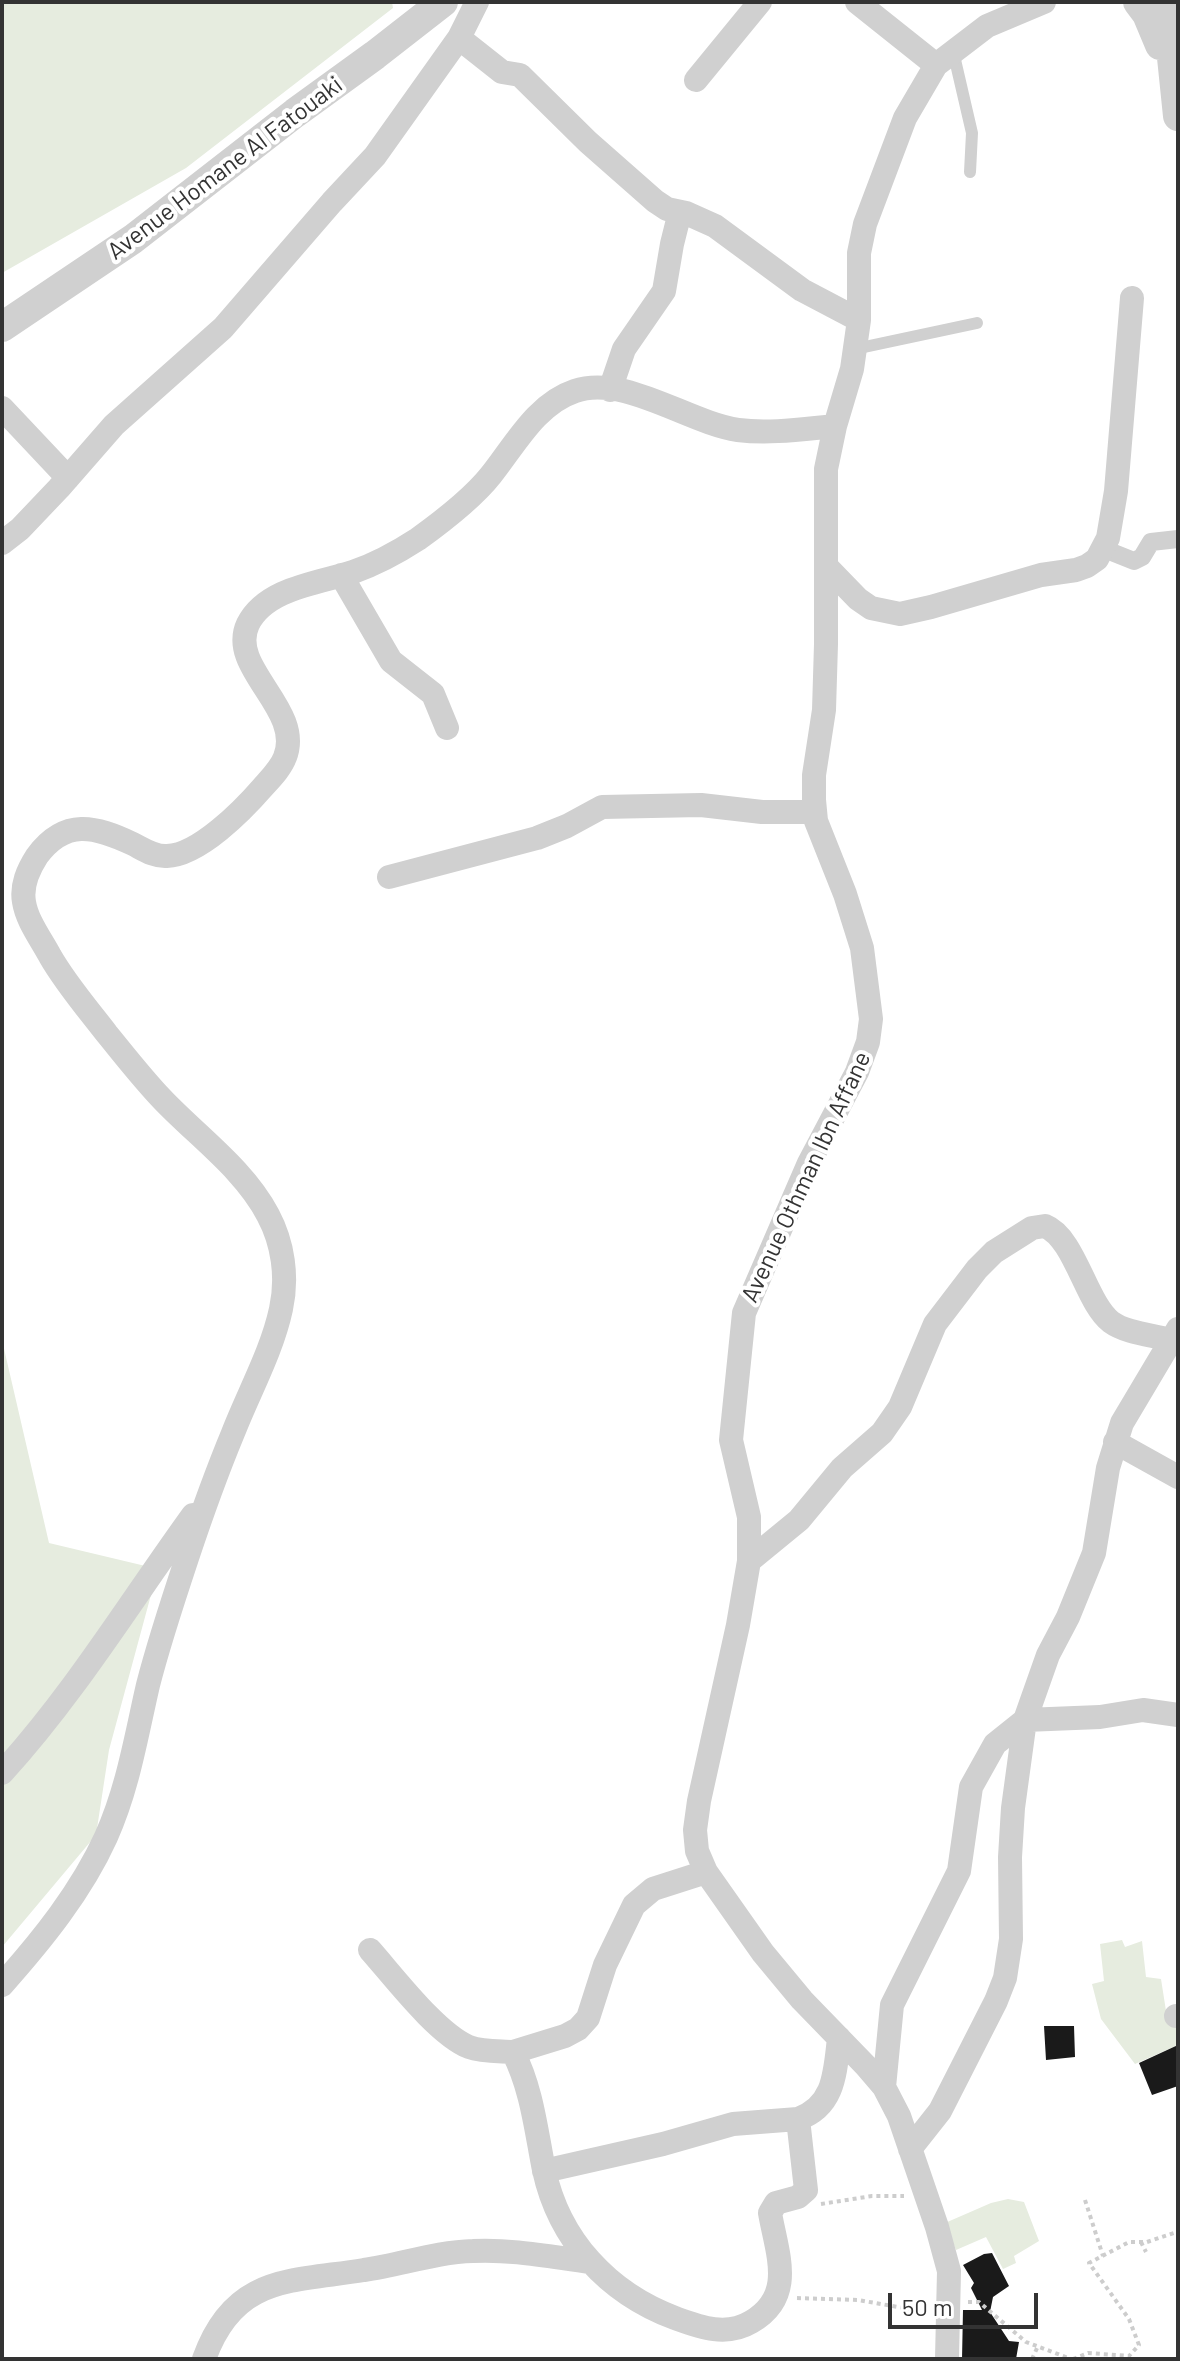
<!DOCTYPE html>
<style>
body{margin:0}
#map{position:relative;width:1180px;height:2361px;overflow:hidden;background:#fff;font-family:Barlow,sans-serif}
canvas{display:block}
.frame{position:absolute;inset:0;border:4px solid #333;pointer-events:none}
.scale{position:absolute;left:888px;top:2293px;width:150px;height:36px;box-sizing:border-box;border:4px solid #333;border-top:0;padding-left:10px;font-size:24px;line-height:28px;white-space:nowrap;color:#333;-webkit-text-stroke:6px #fff;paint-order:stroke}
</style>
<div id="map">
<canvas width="1180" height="2361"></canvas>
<div class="frame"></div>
<div class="scale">50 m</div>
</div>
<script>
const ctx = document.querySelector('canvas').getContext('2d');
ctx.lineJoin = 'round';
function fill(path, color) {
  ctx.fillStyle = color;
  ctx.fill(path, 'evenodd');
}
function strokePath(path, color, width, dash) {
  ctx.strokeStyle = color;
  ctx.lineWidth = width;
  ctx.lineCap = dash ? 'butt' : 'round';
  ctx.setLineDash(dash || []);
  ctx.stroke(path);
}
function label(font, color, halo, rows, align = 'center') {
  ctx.font = font + ' Barlow,sans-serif';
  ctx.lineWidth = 8;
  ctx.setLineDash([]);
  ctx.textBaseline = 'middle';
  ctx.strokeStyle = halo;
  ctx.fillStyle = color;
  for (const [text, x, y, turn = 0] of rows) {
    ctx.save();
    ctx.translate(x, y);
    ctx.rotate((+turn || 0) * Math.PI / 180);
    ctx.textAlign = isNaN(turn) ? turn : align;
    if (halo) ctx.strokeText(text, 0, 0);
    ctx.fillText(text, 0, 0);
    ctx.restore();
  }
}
fill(new Path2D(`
 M2,2h390l1,6 -207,160 -184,105z
 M2,1340l47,203 109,26 -49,181 -13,85 -94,112z
 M1122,1940l3,7 17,-6 4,36 15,2 5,32 12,5v29l-43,19 -34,-45 -9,-35 12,-3 -4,-37z
 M1008,2199l16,3 15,39 -25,15 2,7 -13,6 -17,-32 -30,13 -11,-27 46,-20z`), '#e6ecdf');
fill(new Path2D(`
 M1044,2026h30l1,31 -29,3z
 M1178,2045v41l-26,9 -13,-32z
 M992,2253l17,33 -16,11 -3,15 19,29 10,1 -3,17h-54l1,-49h19l-11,-22 3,-5 -11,-18 21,-11z`), '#1a1a1a');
strokePath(new Path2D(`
 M1085,2200l18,56
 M821,2204l51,-8h32
 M1141,2242l5,10
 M797,2298l61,2 69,12
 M968,2302h11l47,40 45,17
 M1032,2359l6,-13
 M1073,2359l15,-6 41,3 10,-11 -10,-26 -40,-56 40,-21h18l27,-9 4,2`), '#cdcdcd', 4, [4, 4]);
strokePath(new Path2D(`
 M953,51l19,82 -2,39
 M855,349l122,-26`), '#d0d0d0', 12);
strokePath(new Path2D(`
 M1104,549l30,12 8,-4 9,-15 27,-3`), '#d0d0d0', 18);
strokePath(new Path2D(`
 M857,2l79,63
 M459,38l43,34 18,3 68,67 67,59 12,8 19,4 29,13 87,64 57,30
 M696,80l64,-78
 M610,390l14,-41 40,-58 8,-47 8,-32
 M2,408l66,70
 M2,543l18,-14 39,-41 55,-63 109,-97 109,-126 43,-46 84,-118 18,-36
 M826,566l32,33 13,9 29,6 31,-7 110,-32 35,-5 11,-4 10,-7 11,-21 8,-47 16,-193
 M341,575l50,86 42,33 14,34
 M389,877l148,-39 30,-12 35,-19 99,-2 61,7h53
 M1115,1442l63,35
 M749,1561l50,-41 43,-52 40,-35 18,-26 35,-83 42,-55 17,-17 38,-24 13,-2c30,12 41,77 66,96 15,11 41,13 59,18
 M2,1773c72,-79 128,-171 191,-258
 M706,1872l-53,17 -19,16 -29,60 -17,53 -10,11 -13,7 -52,16c19,37 23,78 31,118 15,70 64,123 131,148 25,9 51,19 76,4 45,-26 26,-68 19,-109l6,-10 22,-6 8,-7 -8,-71
 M370,1950c24,27 67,84 99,97 14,5 30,4 44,5
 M2,1985c40,-45 79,-93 104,-148 22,-49 30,-100 42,-152 11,-43 25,-85 39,-127 14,-42 29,-84 46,-125 16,-41 39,-82 48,-124 7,-32 2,-66 -13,-94 -24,-46 -71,-79 -106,-116 -20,-21 -37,-43 -55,-65 -20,-26 -41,-50 -57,-78 -9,-17 -23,-35 -26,-54 -3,-17 4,-32 13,-46 28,-38 58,-30 96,-12 10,5 21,13 34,12 32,-1 76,-46 96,-69 8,-9 18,-19 22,-30 19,-48 -58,-89 -37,-133 18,-36 71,-41 105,-52 23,-8 45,-20 65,-33 25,-18 54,-40 73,-64 24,-30 45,-71 84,-84 49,-17 114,32 163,39 32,4 65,-1 97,-4
 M1176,2016h2
 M884,2087l8,-82 67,-134 12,-84 24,-43 30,-24 75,-3 43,-7 35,5
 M910,2149l30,-38 56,-110 9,-23 6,-39 -1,-82 3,-49 12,-88 23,-65 20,-38 26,-64 14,-85 14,-45 56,-94
 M544,2171l119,-27 70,-20 65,-5c37,-13 37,-47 41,-81
 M204,2359c30,-84 86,-77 160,-89 36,-5 72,-18 109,-19 39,-2 78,6 117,11
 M947,2359l2,-88 -12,-44 -38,-111 -15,-29 -18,-21 -64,-66 -39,-47 -57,-81 -9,-21 -2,-21 4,-29 39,-176 11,-64v-44l-18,-77 13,-127 65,-150 48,-91 11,-30 3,-23 -9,-71 -17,-54 -29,-73 -2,-21v-25l10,-65 2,-66v-175l9,-43 17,-57 7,-49v-67l6,-29 40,-106 31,-53 51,-39 57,-24`), '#d0d0d0', 24);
strokePath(new Path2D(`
 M1138,2l9,12 13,31
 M1163,2l7,36 8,78
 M2,327l131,-88 162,-126 80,-58 68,-53`), '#d0d0d0', 30);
label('24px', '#333', '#fff', [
 ["Avenue Homane Al Fatouaki",225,168,-37],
 ["Avenue Othman Ibn Affane",806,1177,-65]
]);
</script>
